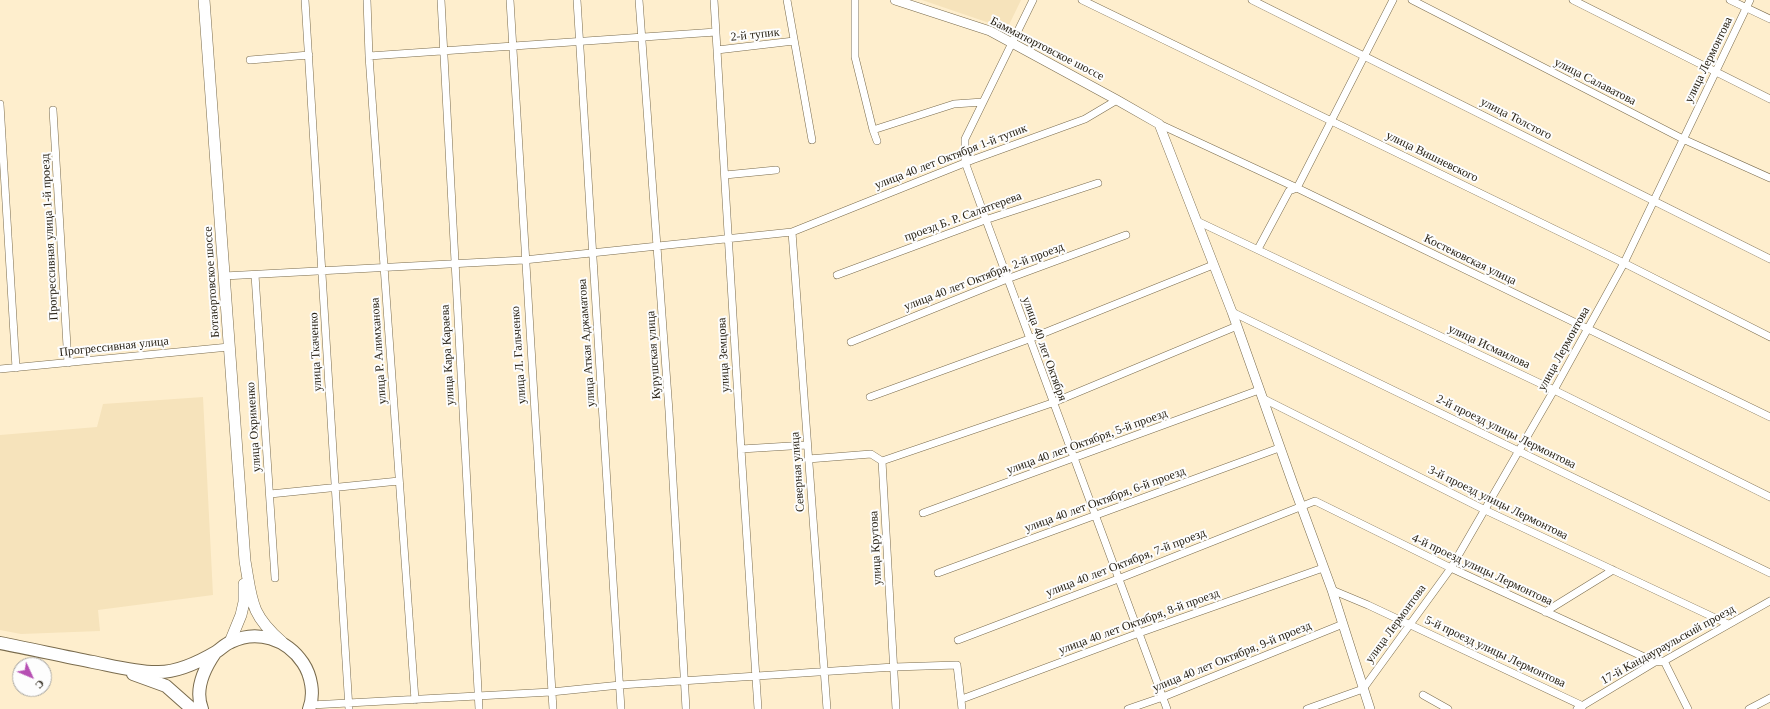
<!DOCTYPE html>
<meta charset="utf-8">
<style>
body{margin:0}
#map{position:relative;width:1770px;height:709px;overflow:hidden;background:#feeecd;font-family:Georgia,serif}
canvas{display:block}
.north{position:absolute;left:12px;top:657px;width:40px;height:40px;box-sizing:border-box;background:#fdfdfd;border:1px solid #a8a6a1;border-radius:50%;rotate:134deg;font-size:11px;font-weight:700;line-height:16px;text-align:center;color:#292317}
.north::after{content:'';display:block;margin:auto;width:14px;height:18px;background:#b64fb3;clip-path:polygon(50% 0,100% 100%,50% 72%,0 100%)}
</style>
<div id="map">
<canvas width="1770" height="709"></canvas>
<div class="north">С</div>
</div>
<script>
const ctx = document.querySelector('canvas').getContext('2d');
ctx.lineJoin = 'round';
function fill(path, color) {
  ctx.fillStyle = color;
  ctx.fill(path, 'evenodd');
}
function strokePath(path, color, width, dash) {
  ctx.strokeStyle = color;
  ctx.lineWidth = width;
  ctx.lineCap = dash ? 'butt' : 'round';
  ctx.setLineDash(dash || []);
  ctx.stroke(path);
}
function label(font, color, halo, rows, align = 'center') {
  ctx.font = font + ' Georgia,serif';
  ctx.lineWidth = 4;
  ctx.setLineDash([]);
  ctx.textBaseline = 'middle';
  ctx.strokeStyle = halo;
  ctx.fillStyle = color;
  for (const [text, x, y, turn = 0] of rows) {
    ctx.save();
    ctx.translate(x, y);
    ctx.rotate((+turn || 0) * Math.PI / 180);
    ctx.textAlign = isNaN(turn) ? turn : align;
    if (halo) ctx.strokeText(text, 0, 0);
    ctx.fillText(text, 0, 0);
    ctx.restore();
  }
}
fill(new Path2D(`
 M922,0h99l-14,29z
 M203,397l10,198 -115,15 2,21 -79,3 -21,-4v-195l97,-8 6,-23z`), '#f6e3bb');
const minor = new Path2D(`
 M305,0l44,709
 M367,0l2,56 46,644
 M441,0l38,709
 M510,0l43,709
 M577,0l44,709
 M639,0l30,411 17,298
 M714,0l27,449 17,260
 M787,0l25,140
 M855,0v57l18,73
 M1033,0l-68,139v23c66,183 135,365 202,547
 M1082,0l542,263 146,74
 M1252,0l518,259
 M1412,0l271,139 87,39
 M1573,0l197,99
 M1730,0l40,19
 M717,50l77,-9
 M369,56l347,-24
 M250,60l59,-5
 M0,104l16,264
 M53,110l15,253
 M1159,124l138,64 473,229
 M877,141l-4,-11 81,-26 29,-2
 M725,175l51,-5
 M1197,221l357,169 216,107
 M792,232l35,477
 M1258,249l31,-58 8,-3 96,-188
 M255,275l20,303
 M837,275l148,-55 113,-37
 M224,276l300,-16 268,-28 180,-72 113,-41 32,-19
 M1232,312l538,261
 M851,342l156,-63 119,-44
 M0,369l229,-22
 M870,397l159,-58 184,-74
 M1262,398l223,112 243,114
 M741,449l66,-4
 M808,459l63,-5 11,7 14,248
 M882,461l170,-58 185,-77
 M270,494l129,-13
 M923,513l336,-123
 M938,573l341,-125
 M1332,590l36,15 215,101
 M1545,612l68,-42
 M958,640l160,-61 197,-78 136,67 204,94
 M1664,661l24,48
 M1423,695l25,14
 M962,699l177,-66 184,-65
 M311,705l240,-13 69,-7 274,-18 63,-2 5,44
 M1128,709l35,-12 180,-73
 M1307,709l56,-20 88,-121 103,-178 70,-127 126,-263
 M1577,709l78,-47 9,-1 106,-60
 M1749,709l21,-11`);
const tertiary = new Path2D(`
 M895,0l95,31 127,69 42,24 73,188 61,172 39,106 38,119`);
const primary = new Path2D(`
 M204,0l41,561c7,40 5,53 37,81
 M230,642l11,-27 3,-13v-18`);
const trunk = new Path2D(`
 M0,643c31,6 62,13 93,19 20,4 42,10 63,10 20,1 43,-10 60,-20 5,-3 9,-8 15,-10 26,-13 56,-3 72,21 8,12 12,31 6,46
 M133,674l33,12 26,23
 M202,709c-8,-20 2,-40 13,-56`);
strokePath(minor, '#796b4d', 8);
strokePath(tertiary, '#796b4d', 10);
strokePath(primary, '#796b4d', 12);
strokePath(trunk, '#796b4d', 14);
strokePath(minor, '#fff', 7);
strokePath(tertiary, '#fff', 9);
strokePath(primary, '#fff', 11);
strokePath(trunk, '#fff', 12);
label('12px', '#292317', '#fdfdfd', [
 ["2-й тупик",755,35,-6],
 ["Бамматюртовское шоссе",1047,49,27],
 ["улица Лермонтова",1709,60,-64],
 ["улица Салаватова",1595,82,27],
 ["улица Толстого",1516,119,27],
 ["улица 40 лет Октября 1-й тупик",951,157,-21],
 ["улица Вишневского",1432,157,26],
 ["проезд Б. Р. Салатгерева",963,217,-20],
 ["Прогрессивная улица 1-й проезд",50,237,-93],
 ["Костековская улица",1470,260,26],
 ["улица 40 лет Октября, 2-й проезд",984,277,-21],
 ["Ботаюртовское шоссе",212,282,-94],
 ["улица Аткая Аджаматова",587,343,-94],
 ["Прогрессивная улица",114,347,-6],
 ["улица Исмаилова",1489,347,25],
 ["улица 40 лет Октября",1044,349,70],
 ["улица Лермонтова",1564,349,-61],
 ["улица Р. Алимханова",379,351,-94],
 ["улица Ткаченко",316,352,-93],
 ["улица Кара Караева",448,355,-93],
 ["улица Л. Гальченко",519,355,-94],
 ["Курушская улица",654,355,-94],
 ["улица Земцова",724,355,-93],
 ["улица Охрименко",254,427,-94],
 ["2-й проезд улицы Лермонтова",1506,432,26],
 ["улица 40 лет Октября, 5-й проезд",1087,442,-20],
 ["Северная улица",798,472,-94],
 ["улица 40 лет Октября, 6-й проезд",1105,500,-20],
 ["3-й проезд улицы Лермонтова",1498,503,26],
 ["улица Крутова",876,548,-93],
 ["улица 40 лет Октября, 7-й проезд",1126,563,-21],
 ["4-й проезд улицы Лермонтова",1482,570,25],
 ["улица 40 лет Октября, 8-й проезд",1139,622,-20],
 ["улица Лермонтова",1396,624,-54],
 ["17-й Кандаураульский проезд",1668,645,-29],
 ["5-й проезд улицы Лермонтова",1495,652,25],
 ["улица 40 лет Октября, 9-й проезд",1232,657,-22]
]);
</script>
